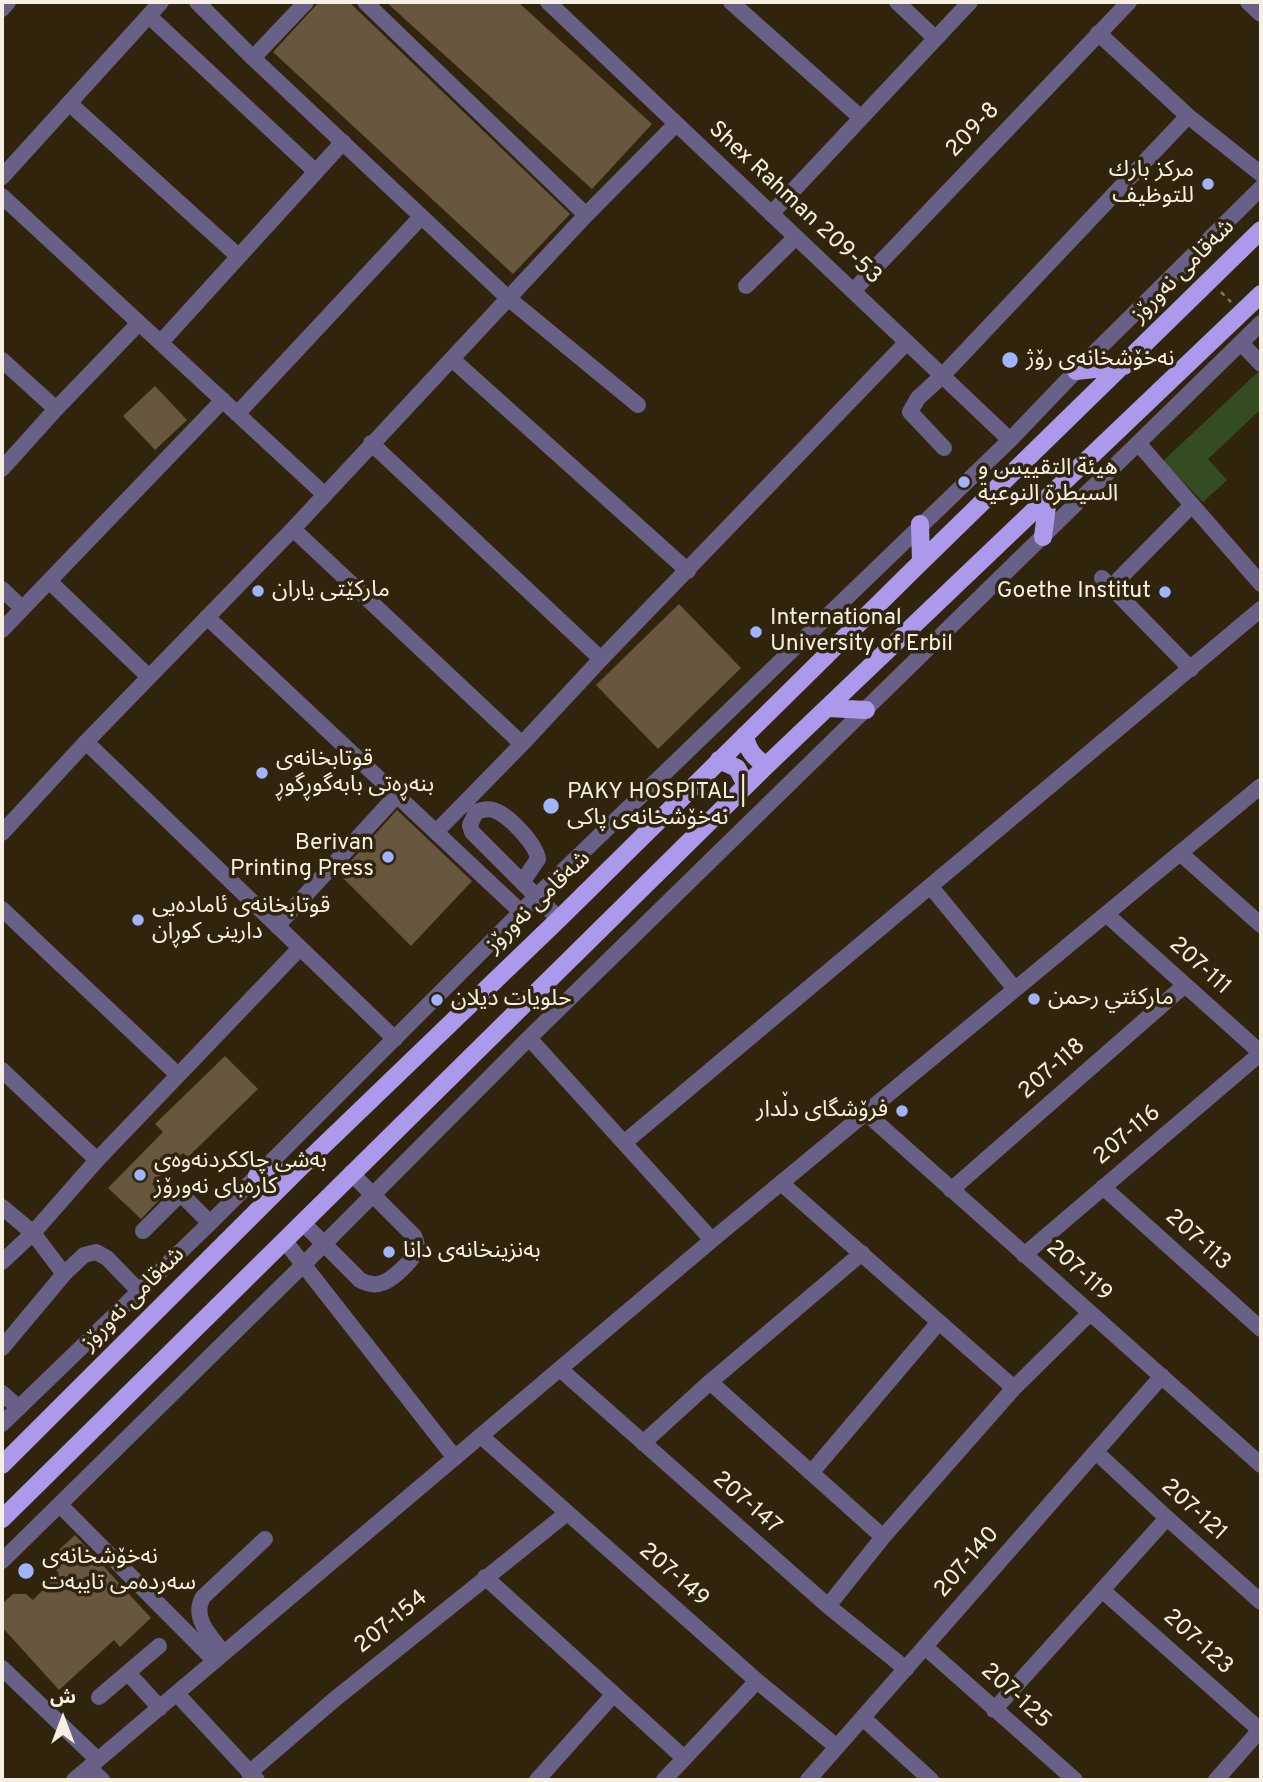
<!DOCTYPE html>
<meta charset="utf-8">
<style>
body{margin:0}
#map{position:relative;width:1263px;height:1782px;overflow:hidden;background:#31240c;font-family:Overpass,"Noto Sans Arabic",sans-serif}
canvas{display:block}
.frame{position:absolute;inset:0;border:4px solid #f7efe1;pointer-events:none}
.north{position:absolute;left:28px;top:1684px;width:70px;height:70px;-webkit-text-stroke:5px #31240c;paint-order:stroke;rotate:0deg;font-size:19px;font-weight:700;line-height:28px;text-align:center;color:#f7efe1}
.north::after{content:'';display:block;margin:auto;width:24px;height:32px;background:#f7efe1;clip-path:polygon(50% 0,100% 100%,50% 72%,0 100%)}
</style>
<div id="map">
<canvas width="1263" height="1782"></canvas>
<div class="frame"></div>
<div class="north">ش</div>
</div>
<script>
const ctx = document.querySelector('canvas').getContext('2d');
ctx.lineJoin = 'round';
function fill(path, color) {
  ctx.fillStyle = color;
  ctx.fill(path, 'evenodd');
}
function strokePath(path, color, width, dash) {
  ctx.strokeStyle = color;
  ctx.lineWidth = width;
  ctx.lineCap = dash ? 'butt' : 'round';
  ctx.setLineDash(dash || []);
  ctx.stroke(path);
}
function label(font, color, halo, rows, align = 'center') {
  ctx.font = font + ' Overpass,"Noto Sans Arabic",sans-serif';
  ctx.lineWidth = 7;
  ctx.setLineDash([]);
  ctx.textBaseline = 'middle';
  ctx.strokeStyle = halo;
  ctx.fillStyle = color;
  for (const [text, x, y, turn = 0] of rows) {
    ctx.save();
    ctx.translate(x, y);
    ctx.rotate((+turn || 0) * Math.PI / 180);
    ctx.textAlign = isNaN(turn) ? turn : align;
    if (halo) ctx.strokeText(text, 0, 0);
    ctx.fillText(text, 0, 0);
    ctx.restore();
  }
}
fill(new Path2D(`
 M1258,372l3,3v34l-53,50 19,21 -24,22 -40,-41z`), '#344c22');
fill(new Path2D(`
 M319,2h30l221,212 -57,60 -240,-222z
 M386,2h132l134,122 -60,65z
 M155,386l32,34 -32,30 -32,-34z
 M679,604l62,64 -83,81 -62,-64z
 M397,810l75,71 -61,65 -72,-72z
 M225,1056l33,33 -70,68 -5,-4 -31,31 12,11 -23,24 -33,-31 55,-56 -8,-8z
 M75,1535l76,83 -31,29 -6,-7 -55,50 -57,-63v-23l11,-10h13l7,6 26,-27 -9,-9v-6z`), '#66573e');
strokePath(new Path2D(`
 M1221,292l10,10`), '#807561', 2.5, [5, 5]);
strokePath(new Path2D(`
 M197,2l56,56 255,240 130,107
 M365,2l221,213
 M548,2l462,438
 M731,2l129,115
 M897,2l38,36
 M1248,2l13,12
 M2,9l6,-7
 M149,16l167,156
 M1098,33l90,83 73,58
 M253,58l53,-56
 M69,103l169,153
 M2,177l159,-175
 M2,196l323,299
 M771,214l199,-212
 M746,286l50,-49
 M853,291l276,-289
 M161,342l182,-200
 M1241,343l20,21
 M2,360l54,49
 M453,360l235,211
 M237,414l184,-197
 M371,443l230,216
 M1138,443l123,141
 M944,448l-34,-36 8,-14 24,-22 246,-260
 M2,469l54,-60 83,-86
 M293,529l229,215
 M1102,578l89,91
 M1118,580l74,-75
 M49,581l100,96
 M2,589l20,19
 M207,617l314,295
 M2,630l221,-230
 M86,742l309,297
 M437,831l85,-87 79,-85 306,-317
 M2,833l84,-91 207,-213 293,-314 90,-91
 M1180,853l81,72
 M523,881l15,-22c-2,-15 -30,-45 -45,-49 -6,-2 -11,0 -17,2l-6,13 2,7 87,87
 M931,887l84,102
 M2,909l176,166
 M1106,914l155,139
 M277,926l120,-131
 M529,1038l183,202
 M2,1070l95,90
 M866,1113l395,352
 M625,1142l636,-533
 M781,1183l233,205
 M1103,1187l158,142
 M951,1190l234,-205
 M2,1207l31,26 31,41
 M302,1222l58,58c7,4 14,6 22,3 10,-3 29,-21 33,-30 3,-7 2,-11 -1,-17l-63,-63
 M143,1231l35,-35h5l27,27
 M284,1240l171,218
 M1024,1255l237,-202
 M2,1262l31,-29 64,-73 203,-212
 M2,1348l62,-74 20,-19 12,-3 11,6 32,33
 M560,1369l268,237 78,63
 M710,1382l173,155
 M2,1393l17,15
 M2,1424l208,-201 327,-327 473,-456 66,-69 185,-183
 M481,1436l276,245 80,66
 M643,1443l67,-61 152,-129
 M1096,1452l71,66 94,84
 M811,1473l128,-151
 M60,1505l154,155
 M2,1561l301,-296 226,-227 732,-715
 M485,1577l199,181
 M1102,1590l159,141
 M828,1606l55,-69 131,-149 76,-75
 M925,1647l150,133
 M223,1652c-12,-15 -32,-34 -20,-55l62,-58
 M2,1668l96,92
 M128,1673l32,35
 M177,1694l80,86
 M99,1697l60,-51
 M994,1710l173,-192
 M863,1718l68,62
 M89,1768l13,12
 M249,1773l86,-74 232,-186
 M74,1780l638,-540 549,-454
 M537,1780l77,-86
 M664,1780l93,-99
 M808,1780l354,-404
 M1216,1780l44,-50`), '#696088', 16);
strokePath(new Path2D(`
 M1076,371l48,-5
 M920,524l1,38
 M1043,537l5,-39
 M828,708l38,2
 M745,735c2,14 9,24 22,30
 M719,760l18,8 9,17
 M257,1176l41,-6
 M2,1465l296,-295 261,-251 362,-357 340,-332
 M2,1519l765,-754 494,-471`), '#ac99ec', 18);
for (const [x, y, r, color] of [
 [1208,184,7,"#a0b3fd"],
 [1010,360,9,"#a0b3fd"],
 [964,482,7,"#a0b3fd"],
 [258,591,7,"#a0b3fd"],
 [1165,592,7,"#a0b3fd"],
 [756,632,7,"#a0b3fd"],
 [262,773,7,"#a0b3fd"],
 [551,806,9,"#a0b3fd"],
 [388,857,7,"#a0b3fd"],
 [138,920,7,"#a0b3fd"],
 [1034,999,7,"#a0b3fd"],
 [437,1000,7,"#a0b3fd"],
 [902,1111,7,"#a0b3fd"],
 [140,1175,7,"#a0b3fd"],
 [389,1252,7,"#a0b3fd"],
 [26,1571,9,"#a0b3fd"]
]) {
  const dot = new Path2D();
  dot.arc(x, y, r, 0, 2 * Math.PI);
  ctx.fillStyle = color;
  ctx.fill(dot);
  strokePath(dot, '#31240c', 2.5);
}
label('23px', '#f7efe1', '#31240c', [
 ["209-8",974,131,-46],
 ["Shex Rahman 209-53",794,204,43],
 ["شەقامی نەورۆز",1184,272,-45],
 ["شەقامی نەورۆز",539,903,-44],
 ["207-111",1199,967,42],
 ["207-118",1053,1070,-41],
 ["207-116",1128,1136,-40],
 ["207-113",1197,1241,42],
 ["207-119",1078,1272,42],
 ["شەقامی نەورۆز",134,1300,-45],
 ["207-147",746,1504,41],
 ["207-121",1193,1511,42],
 ["207-140",968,1563,-49],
 ["207-149",673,1576,41],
 ["207-154",392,1623,-39],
 ["207-123",1197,1643,42],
 ["207-125",1015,1697,42]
]);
label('23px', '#f7efe1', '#31240c', [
 ["مركز بارك",1194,171,"right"],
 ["للتوظيف",1194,197,"right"],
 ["نەخۆشخانەی رۆژ",1026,360],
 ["هيئة التقييس و",978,469],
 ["السيطرة النوعية",978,495],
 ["مارکێتی یاران",272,591],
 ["Goethe Institut",1151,592,"right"],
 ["International",770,619],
 ["University of Erbil",770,645],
 ["قوتابخانەی",276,760],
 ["بنەڕەتی بابەگوڕگوڕ",276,786],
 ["PAKY HOSPITAL |",567,793],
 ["نەخۆشخانەی پاکی",567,819],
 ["Berivan",374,844,"right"],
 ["Printing Press",374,870,"right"],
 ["قوتابخانەی ئامادەیی",152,907],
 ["دارینی کوڕان",152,933],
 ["ماركئتي رحمن",1048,999],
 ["حلويات ديلان",451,1000],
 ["فرۆشگای دڵدار",888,1111,"right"],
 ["به‌شی چاككردنه‌وه‌ی",154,1162],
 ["كاره‌بای نه‌ورۆز",154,1188],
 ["بەنزینخانەی دانا",403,1252],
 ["نەخۆشخانەی",42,1558],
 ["سەردەمی تایبەت",42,1584]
], 'left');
</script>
